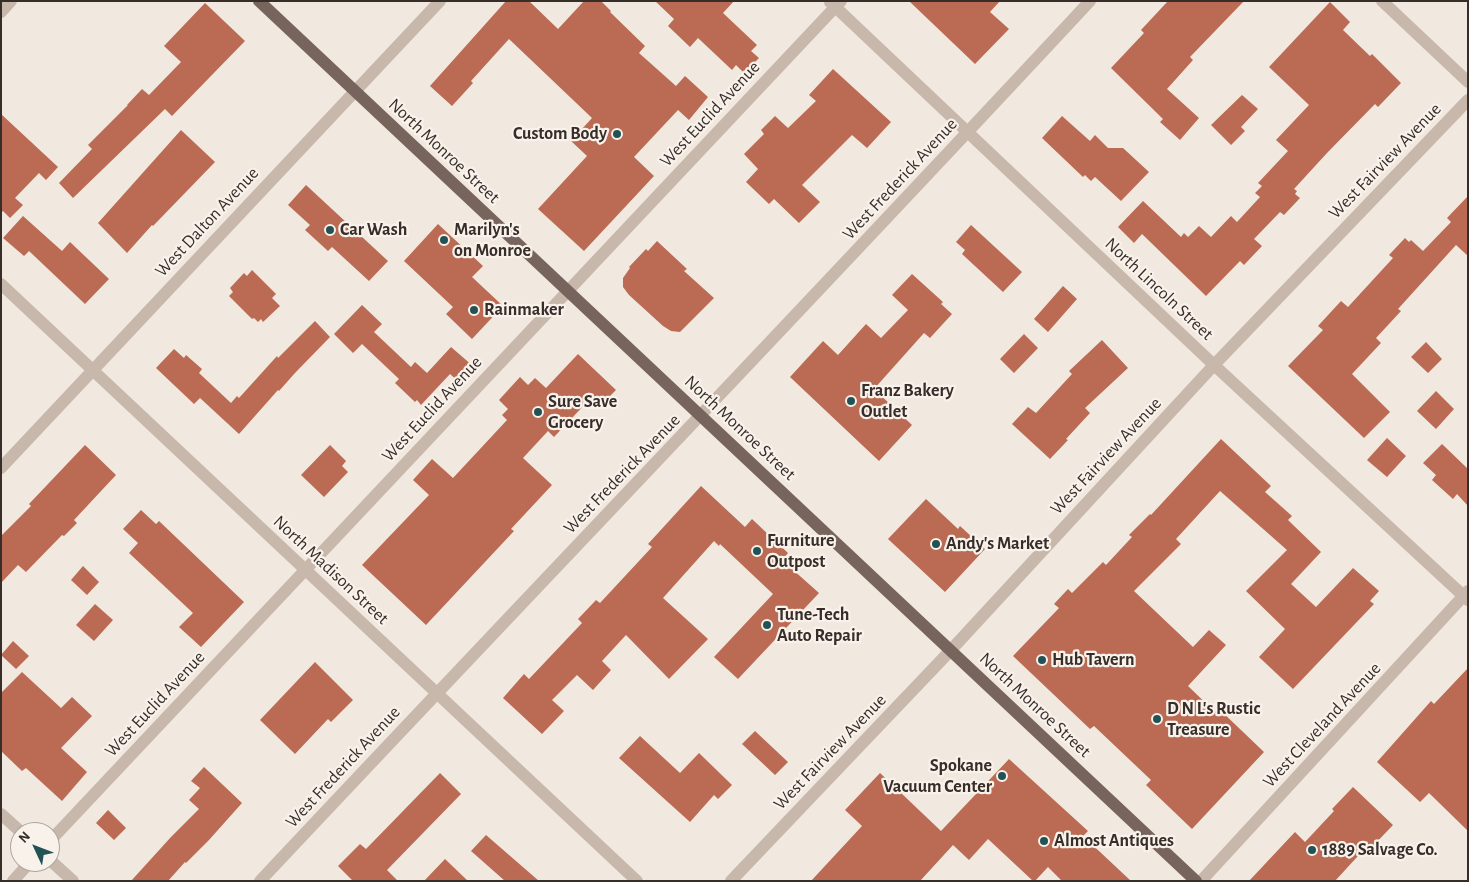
<!DOCTYPE html>
<style>
body{margin:0}
#map{position:relative;width:1469px;height:882px;overflow:hidden;background:#f1e8df;font-family:"Alegreya Sans",sans-serif}
canvas{display:block}
.frame{position:absolute;inset:0;border:2px solid #372e2a;pointer-events:none}
.north{position:absolute;left:10px;top:822px;width:50px;height:50px;box-sizing:border-box;background:#f9f2eb;border:1px solid #aba49e;border-radius:50%;rotate:313deg;font-size:14px;font-weight:700;line-height:20px;text-align:center;color:#372e2a}
.north::after{content:'';display:block;margin:auto;width:18px;height:22px;background:#235255;clip-path:polygon(50% 0,100% 100%,50% 72%,0 100%)}
</style>
<div id="map">
<canvas width="1469" height="882"></canvas>
<div class="frame"></div>
<div class="north">N</div>
</div>
<script>
const ctx = document.querySelector('canvas').getContext('2d');
ctx.lineJoin = 'round';
function fill(path, color) {
  ctx.fillStyle = color;
  ctx.fill(path, 'evenodd');
}
function strokePath(path, color, width, dash) {
  ctx.strokeStyle = color;
  ctx.lineWidth = width;
  ctx.lineCap = dash ? 'butt' : 'round';
  ctx.setLineDash(dash || []);
  ctx.stroke(path);
}
function label(font, color, halo, rows, align = 'center') {
  ctx.font = font + ' "Alegreya Sans",sans-serif';
  ctx.lineWidth = 4.5;
  ctx.setLineDash([]);
  ctx.textBaseline = 'middle';
  ctx.strokeStyle = halo;
  ctx.fillStyle = color;
  for (const [text, x, y, turn = 0] of rows) {
    ctx.save();
    ctx.translate(x, y);
    ctx.rotate((+turn || 0) * Math.PI / 180);
    ctx.textAlign = isNaN(turn) ? turn : align;
    if (halo) ctx.strokeText(text, 0, 0);
    ctx.fillText(text, 0, 0);
    ctx.restore();
  }
}
fill(new Path2D(`
 M506,1h23l29,28 26,-28h17l10,10 -1,1 35,34 -6,7 37,33 9,-10 23,21 -19,23 -11,-10 -44,47 20,19 -70,75 -46,-42 49,-53 -16,-15 21,-23 -83,-79 -38,42 2,2 -21,23 -22,-20z
 M655,1h79l-11,12 34,32 -6,6 8,7 -15,15 -8,-8 -4,5 -34,-32 -8,9 -22,-21 6,-7z
 M909,1h91l-10,11 19,17 -34,35z
 M1168,1h76l-54,56 3,3 -26,29 32,29 -19,22 -20,-18 3,-3 -52,-51 33,-35 -3,-3z
 M1330,2l20,20 -7,8 27,26 2,-2 29,29 -23,24 -3,-3 -48,49 -33,36 3,2 -2,3 5,4 -16,17 -4,-3 -26,27 8,7 -18,19 -4,-4 -34,35 -64,-62 -8,9 -16,-16 25,-26 38,36 3,-4 4,4 11,-11 12,11 20,-21 6,6 23,-25 -5,-4 7,-7 -4,-3 30,-32 -12,-11 33,-35 -40,-38z
 M205,3l40,38 -73,75 -7,-7 -92,89 -14,-15 33,-34 -4,-4 40,-40h-1l15,-16 7,6 32,-33 -17,-16z
 M833,69l58,53 -24,26 -15,-13 -50,50 18,17 -21,21 -25,-24 -5,5 -23,-22 12,-13 -14,-15 20,-20 -3,-4 14,-14 13,12 28,-27 -7,-6z
 M1242,95l16,14 -17,18 4,4 -14,14 -20,-20z
 M1,114l57,53 -12,13 -7,-7 -24,25 8,7 -13,13 -7,-7 -2,2z
 M1062,116l28,25 5,-6 13,13h15l26,24 -28,29 -26,-24 -4,4 -6,-6 -2,2 -41,-39z
 M181,130l34,32 -62,64 -1,-1 -25,28 -29,-30z
 M306,185l82,76 -19,20 -37,-34 -4,4 -23,-21 5,-5 -22,-20z
 M1468,196v60l-12,-11 -58,64 3,2 -25,27 5,5 -29,31 38,38 -26,26 -76,-72 35,-36 -5,-4 23,-25 7,6 45,-49 -4,-3 16,-17 4,4 2,-2 12,11 28,-29 -4,-4z
 M23,216l39,35 8,-9 39,37 -24,25 -56,-53 -5,5 -21,-18z
 M438,224l45,42 -11,11 31,29 -31,33 -26,-25 7,-7 -49,-46z
 M971,225l51,47 -19,20 -41,-38 3,-4 -9,-8z
 M657,241l30,28 -3,2 30,27 -34,34 -9,-1 -8,-5 -34,-31 -6,-8v-9l7,-10 -1,-1 17,-18 2,2z
 M252,270l24,24 -4,4 8,8 -17,16 -2,-3 -3,3 -4,-4 -2,1 -23,-23 4,-4 -3,-4 14,-15 3,3z
 M912,274l31,28 -2,2 11,10 -22,24 -6,-5 -50,56 38,36 -33,36 -89,-84 33,-36 15,14 28,-31 15,14 27,-28 -16,-15z
 M1063,286l14,13 -29,33 -14,-13z
 M362,305l20,19 -8,8 37,35 4,-5 12,11 24,-26 22,19 -14,16 -9,-8 -29,31 -4,-5 -2,2 -20,-19 4,-4 -37,-35 -9,9 -19,-19z
 M315,321l15,16 -35,36 -16,18 -1,-1 -39,44 -39,-36 -6,6 -38,-36 18,-19 10,9 2,-3 16,14 -3,4 32,30 6,-7 2,2 38,-42 1,2z
 M1024,334l14,14 -24,25 -14,-14z
 M1102,340l26,28 -43,40 5,5 -24,26 2,1 -18,19 -38,-35 16,-17 8,6 36,-39 -3,-3z
 M1426,342l16,17 -14,14 -17,-16z
 M578,354l38,36 -18,18 -9,-8 -35,37 -6,-6 -25,27 29,27 -41,44 3,2 -88,94 -64,-60 67,-70 -16,-15 19,-21 21,19 54,-58 -5,-5 6,-6 -9,-9 21,-23 8,8 7,-7 11,10z
 M1436,391l18,18 -18,20 -19,-18z
 M1387,438l19,18 -19,21 -20,-17z
 M1221,439l50,47 -6,6 27,24 -4,4 33,32 -30,32 25,23 37,-39 26,23 -9,10 4,3 -81,85 -34,-32 26,-28 -39,-38 41,-41 -67,-59 -44,48 5,5 -47,47 59,56 16,-17 17,15 -38,41 27,26 3,-4 46,44 -72,77 -46,-44 5,-5 -57,-54 -4,3 -77,-73 46,-48 -5,-4 14,-15 4,4 31,-31 3,3 26,-28 -3,-2 21,-21 1,1z
 M1442,444l26,25v37l-11,-12 -4,5 -21,-19 4,-5 -13,-12z
 M85,445l31,30 -42,45 3,3 -13,13 -2,-1 -36,37 -8,-7 -17,18v-47l30,-30 -2,-2z
 M330,445l16,16 -4,5 6,6 -24,25 -23,-22z
 M701,486l44,41 7,-8 36,34 -6,7 37,33 -81,86 -24,-22 59,-63 -53,-50 -1,2 -5,-5 -51,57 45,41 -39,40 -43,-44 -24,26 9,9 -18,20 -16,-15 -25,25 12,11 -22,23 -39,-36 21,-24 5,5 53,-56 -4,-4 18,-19 4,3 52,-56 -4,-3z
 M926,499l32,30 2,-3 25,23 -40,43 -57,-53z
 M141,510l15,14 3,-3 85,81 -43,45 -22,-20 14,-14 -64,-60 9,-10 -15,-14z
 M83,566l16,16 -12,13 -16,-15z
 M95,604l18,16 -19,21 -18,-16z
 M13,641l16,15 -13,13 -15,-14z
 M315,662l38,38 -22,22 -3,-3 -33,35 -35,-34z
 M1468,668v163l-39,-38 -9,9 -43,-40 54,-61 3,3z
 M22,672l39,36 11,-11 20,19 -31,32 26,24 -25,29 -36,-33 -4,3 -21,-20v-58z
 M755,731l33,31 -13,13 -33,-31z
 M640,736l40,37 19,-20 33,32 -14,14 -4,-4 -24,27 -71,-64z
 M1009,759l79,72 -5,5 48,45h-69l-14,-14 -13,14h-2l-45,-42 -19,21 -16,-15 -33,36h-109l51,-55 -17,-16 35,-37 61,58z
 M204,767l38,36 -33,37 -23,23 -1,-1 -17,19h-37l40,-44 28,-28 -10,-9 11,-12 -9,-7z
 M440,773l21,21 -74,76 11,11h-45l-15,-15 22,-22 6,5z
 M1353,787l40,38 -21,22 -3,-3 -34,37h-86l46,-49 10,10 29,-31 -2,-2z
 M108,810l18,18 -12,12 -18,-17z
 M486,835l53,46h-34l-34,-30z
 M445,859l23,22h-44z`), '#bb6b53');
strokePath(new Path2D(`
 M1382,1l86,81
 M830,2l384,363 254,235
 M1,12l10,-11
 M1,284l636,597
 M1,468l439,-467
 M1,814l20,18
 M50,841l791,-840
 M50,860l23,21
 M13,881l17,-19
 M260,881c276,-294 555,-584 830,-880
 M731,881l220,-231 263,-285 254,-265
 M1201,881l267,-290`), '#c8b8ac', 12);
strokePath(new Path2D(`
 M259,1l937,880`), '#77655d', 12);
for (const [x, y, r, color] of [
 [617,134,5,"#235255"],
 [330,230,5,"#235255"],
 [444,240,5,"#235255"],
 [474,310,5,"#235255"],
 [851,401,5,"#235255"],
 [538,412,5,"#235255"],
 [936,544,5,"#235255"],
 [757,551,5,"#235255"],
 [767,625,5,"#235255"],
 [1042,660,5,"#235255"],
 [1157,719,5,"#235255"],
 [1002,776,5,"#235255"],
 [1044,841,5,"#235255"],
 [1312,850,5,"#235255"]
]) {
  const dot = new Path2D();
  dot.arc(x, y, r, 0, 2 * Math.PI);
  ctx.fillStyle = color;
  ctx.fill(dot);
  strokePath(dot, '#f9f2eb', 2);
}
label('18px', '#372e2a', '#f9f2eb', [
 ["West Euclid Avenue",710,114,-47],
 ["North Monroe Street",444,151,43],
 ["West Fairview Avenue",1385,161,-46],
 ["West Frederick Avenue",900,179,-47],
 ["West Dalton Avenue",207,222,-47],
 ["North Lincoln Street",1159,289,43],
 ["West Euclid Avenue",432,409,-47],
 ["North Monroe Street",740,428,43],
 ["West Fairview Avenue",1106,456,-47],
 ["West Frederick Avenue",622,474,-46],
 ["North Madison Street",331,570,43],
 ["West Euclid Avenue",155,704,-47],
 ["North Monroe Street",1035,705,43],
 ["West Cleveland Avenue",1322,725,-47],
 ["West Fairview Avenue",830,752,-46],
 ["West Frederick Avenue",343,767,-47]
]);
label('bold 18px', '#372e2a', '#f9f2eb', [
 ["Custom Body",607,134,"right"],
 ["Car Wash",340,230],
 ["Marilyn's",454,230],
 ["on Monroe",454,251],
 ["Rainmaker",484,310],
 ["Franz Bakery",861,391],
 ["Outlet",861,412],
 ["Sure Save",548,402],
 ["Grocery",548,423],
 ["Furniture",767,541],
 ["Outpost",767,562],
 ["Andy's Market",946,544],
 ["Tune-Tech",777,615],
 ["Auto Repair",777,636],
 ["Hub Tavern",1052,660],
 ["D N L's Rustic",1167,709],
 ["Treasure",1167,730],
 ["Spokane",992,766,"right"],
 ["Vacuum Center",992,787,"right"],
 ["Almost Antiques",1054,841],
 ["1889 Salvage Co.",1322,850]
], 'left');
</script>
